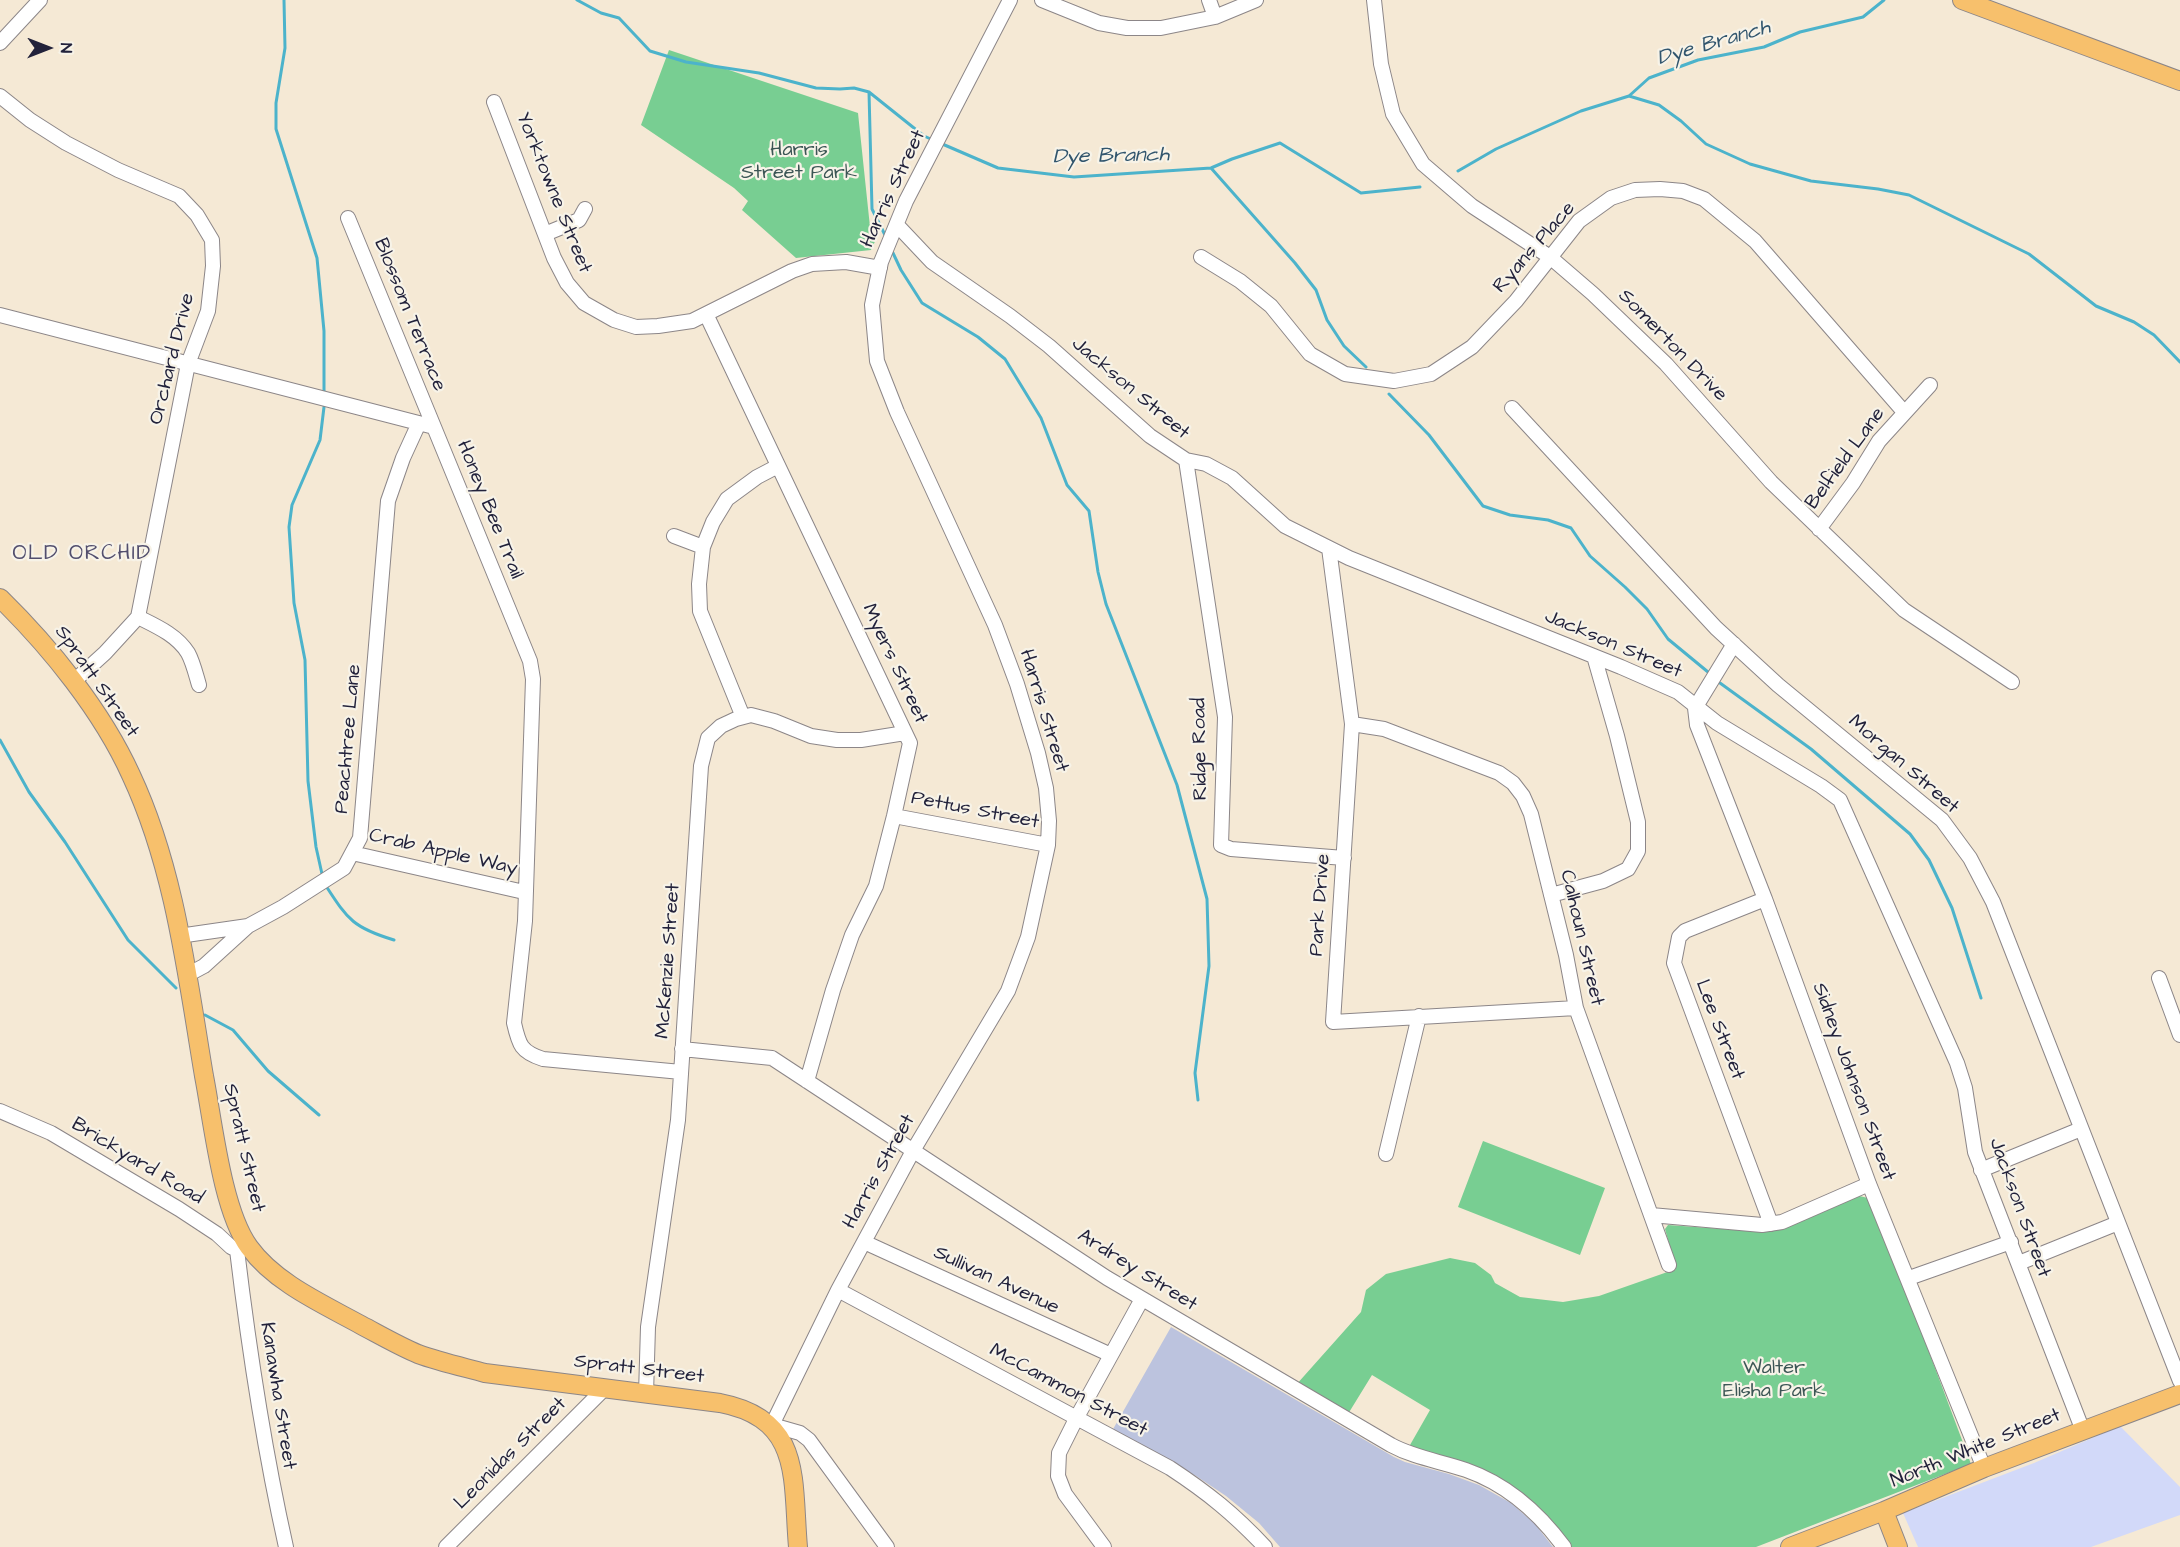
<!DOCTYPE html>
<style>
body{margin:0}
#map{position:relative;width:2180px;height:1547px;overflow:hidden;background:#f5e9d5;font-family:"Architects Daughter",sans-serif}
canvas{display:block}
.north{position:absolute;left:18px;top:18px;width:60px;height:60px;-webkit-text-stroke:4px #f7f3e8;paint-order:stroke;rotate:90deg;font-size:16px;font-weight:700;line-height:24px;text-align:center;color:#22223b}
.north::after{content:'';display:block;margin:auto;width:21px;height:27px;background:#22223b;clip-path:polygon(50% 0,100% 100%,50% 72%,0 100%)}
</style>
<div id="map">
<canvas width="2180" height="1547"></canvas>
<div class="north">N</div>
</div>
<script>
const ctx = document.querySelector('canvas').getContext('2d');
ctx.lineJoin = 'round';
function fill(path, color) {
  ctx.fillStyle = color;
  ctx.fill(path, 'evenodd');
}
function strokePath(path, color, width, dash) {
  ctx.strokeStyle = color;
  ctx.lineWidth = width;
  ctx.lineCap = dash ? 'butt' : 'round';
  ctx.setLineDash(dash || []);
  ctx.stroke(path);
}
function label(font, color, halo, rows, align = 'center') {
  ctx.font = font + ' "Architects Daughter",sans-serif';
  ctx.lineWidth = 4.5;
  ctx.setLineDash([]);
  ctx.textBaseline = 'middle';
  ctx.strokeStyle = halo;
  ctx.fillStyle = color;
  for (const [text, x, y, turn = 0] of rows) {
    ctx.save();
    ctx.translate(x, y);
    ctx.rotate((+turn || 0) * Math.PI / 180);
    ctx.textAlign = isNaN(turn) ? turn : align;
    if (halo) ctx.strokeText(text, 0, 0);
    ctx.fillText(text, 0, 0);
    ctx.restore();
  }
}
fill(new Path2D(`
 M2120,1426l60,61v28l-89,32h-173l-15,-34 131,-50z`), '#d2d9f9');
fill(new Path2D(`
 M1171,1327l223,130 11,5 44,12 30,11 32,18 24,21 18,23h-273l-21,-24 -33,-27 -30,-20 -84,-45z`), '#bcc3de');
fill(new Path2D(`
 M669,50l189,63 12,114 8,8 -7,15 -75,8 -54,-48 6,-9 -14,-13 -93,-63z
 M1483,1141l122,47 -25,67 -122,-48z
 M1855,1195l13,3 6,7 97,259 -215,83h-190l-48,-50 -112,-45 24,-42 -58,-35 -24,39 -52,-29 65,-73 5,-22 20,-16 64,-16 25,5 16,12 4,8 25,14 43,5 36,-6 77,-27 -11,-40 3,-4 96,7 13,-3z`), '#78ce92');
strokePath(new Path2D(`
 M284,0l1,48 -9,55v26l41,129 7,73v60
 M577,0l24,13 18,5 31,33 36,11 73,11 57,15 24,1 14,-1 15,4 55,44 9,4
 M869,92l3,117 13,26
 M1629,96l30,9 22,16 25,23 44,20 61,17 67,8 31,6 120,59 67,52 38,16 20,13 26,27
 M940,143l58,25 76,9 137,-9 21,-9 48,-16 81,50 59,-6
 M1211,168l84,95 21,27 11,30 17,26 22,21
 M1458,171l38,-22 85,-38 48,-15 20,-18 49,-18 66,-13 36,-15 63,-15 21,-17
 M893,253l8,17 21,33 56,34 27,22 36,59 26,67 22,26 9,61 8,32 71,181 30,114 2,67 -14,107 3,27
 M1389,394l40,41 54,71 27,9 38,5 23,8 19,28 35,31 22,22 21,30 40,33
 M1720,683l91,66 99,85 19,26 23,48 29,90
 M0,740l29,52 36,50 63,98 48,48
 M322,874l-6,-27 -8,-66 -3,-121 -11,-57 -5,-76 3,-22 28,-65 4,-33
 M326,886c22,34 28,42 68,54
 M205,1015l28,15 35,41 51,44`), '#4cb3cb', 3);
const minor = new Path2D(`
 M1042,0l57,23 28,5h34l54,-11 41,-17
 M1209,0l6,17
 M1374,0l7,64 12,50 30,50 49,42 78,51 43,37 73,70 105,118 133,128 108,72
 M0,43l40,-43
 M0,96l30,24 36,23 52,27 61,26 18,19 15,25 1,26 -5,45 -20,53 -50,253 -33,36 -32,29
 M494,102l60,156 13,25 17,20 30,17 22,7 22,-1 34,-5 100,-50 20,-7 34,-2 34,6
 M348,218l86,209
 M897,225l35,37 78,54 39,30 101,90 36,24 20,4 26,14 53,48 64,32 272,109 57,25 39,31 104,63 19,14 117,263 8,25 10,64 108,279
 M545,234l34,-14 6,-11
 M1201,257l39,24 31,25 39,48 35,20 49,7 37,-7 41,-27 44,-46 63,-80 32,-23 24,-8 25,-1 23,2 21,8 51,42 149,171
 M706,314l204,429 -16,73 -18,70 -24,49 -19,55 -26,91
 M0,315l434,112 96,234 3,18 -8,242 -11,102c5,22 7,29 29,36l138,13
 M1512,408l204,220 62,57 164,135 28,38 23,44 187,479
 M1186,460l39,257 -4,128 10,4 113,9
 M1819,529l34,-46 26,-42 51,-56
 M674,536l29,11
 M1329,548l23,176 -19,298 243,-14
 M138,617c18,9 39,18 50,36 5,9 8,22 11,32
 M1734,644l-39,64 2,17 68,174 104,285 115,284
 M743,717l-43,-106 -1,-27 4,-37 10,-25 14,-23 30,-22 21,-11
 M1352,724l32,5 115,44 14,10 10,13 8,18 35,141 10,53 93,257
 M894,816l154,29
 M352,853l172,39
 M1551,895l52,-14 25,-12 10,-18v-29l-21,-86 -23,-80
 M1765,899l-80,32 -6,6 -5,26 97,261
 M179,936l69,-10
 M187,975l17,-9 44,-40 35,-19 61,-39 16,-30 28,-337 15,-43 16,-35
 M2159,978l21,57
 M682,1049l90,9 335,220 284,167c24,13 49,16 75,25 40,14 73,43 98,77
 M0,1111l51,22 128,76 38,25 14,13 6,3 8,-1
 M1386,1154l33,-138
 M1981,1170l100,-41
 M1651,1215l111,10 20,-3 87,-38
 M864,1242l247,113
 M237,1250c12,100 27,199 49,297
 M2019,1263l99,-40
 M1909,1278l102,-36
 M838,1290l332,178c38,25 64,46 95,79
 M646,1394l2,-67 30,-207 23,-354 7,-28 13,-12 15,-7 15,-4 23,6 37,15 26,4h24l44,-7
 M446,1547l158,-158
 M887,1547l-78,-107 -9,-7 -28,-8 66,-135 76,-141 94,-158 20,-54 20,-92 1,-24 -3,-33 -8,-35 -21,-69 -22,-59 -98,-213 -20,-51 -5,-56 9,-43 25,-61 104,-201
 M1104,1547l-39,-53 -7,-18 1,-23 18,-36 65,-118`);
const major = new Path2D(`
 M1962,0l218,81
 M0,598c50,49 102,113 131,177 44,94 56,200 73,301 9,46 18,134 45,171 26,36 74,57 112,78 19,10 38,21 57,29 22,8 45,13 67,19l235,30c83,16 72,76 78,144
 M1884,1511l14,36
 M1790,1547l94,-36 100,-43 196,-74`);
strokePath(minor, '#8c8688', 16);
strokePath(major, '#8c8688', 20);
strokePath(minor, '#fff', 14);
strokePath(major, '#f7c06c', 18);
label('20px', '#3c5655', '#f7f3e8', [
 ["Harris",799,151],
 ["Street Park",799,174],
 ["Walter",1774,1369],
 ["Elisha Park",1774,1392]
]);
label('20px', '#22223b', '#f7f3e8', [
 ["Harris Street",894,189,-65],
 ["Yorktowne Street",553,193,68],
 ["Ryans Place",1535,248,-49],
 ["Blossom Terrace",409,315,68],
 ["Somerton Drive",1672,346,46],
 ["Orchard Drive",173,359,-76],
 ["Jackson Street",1130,389,40],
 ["Belfield Lane",1846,459,-54],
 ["Honey Bee Trail",489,510,68],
 ["Jackson Street",1613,645,23],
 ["Myers Street",894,664,65],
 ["Spratt Street",96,682,55],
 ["Harris Street",1043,711,73],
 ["Peachtree Lane",349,739,-85],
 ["Ridge Road",1201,749,-91],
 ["Morgan Street",1903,765,41],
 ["Pettus Street",975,811,11],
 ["Crab Apple Way",443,853,13],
 ["Park Drive",1321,905,-86],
 ["Calhoun Street",1581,938,77],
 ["McKenzie Street",669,961,-86],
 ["Lee Street",1719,1030,69],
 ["Sidney Johnson Street",1853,1082,70],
 ["Spratt Street",243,1148,77],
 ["Brickyard Road",137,1162,31],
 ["Harris Street",880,1172,-61],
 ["Jackson Street",2019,1208,70],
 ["Ardrey Street",1137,1271,32],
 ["Sullivan Avenue",996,1281,25],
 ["Spratt Street",639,1370,7],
 ["McCammon Street",1068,1391,28],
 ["Kanawha Street",277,1396,81],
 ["North White Street",1976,1449,-22],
 ["Leonidas Street",511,1454,-45]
]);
label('italic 21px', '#31556d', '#f7f3e8', [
 ["Dye Branch",1714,44,-16],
 ["Dye Branch",1111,157,-1]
]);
ctx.letterSpacing = '1.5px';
label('21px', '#524e6d', '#f7f3e8', [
 ["OLD ORCHID",82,555]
]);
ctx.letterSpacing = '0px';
</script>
